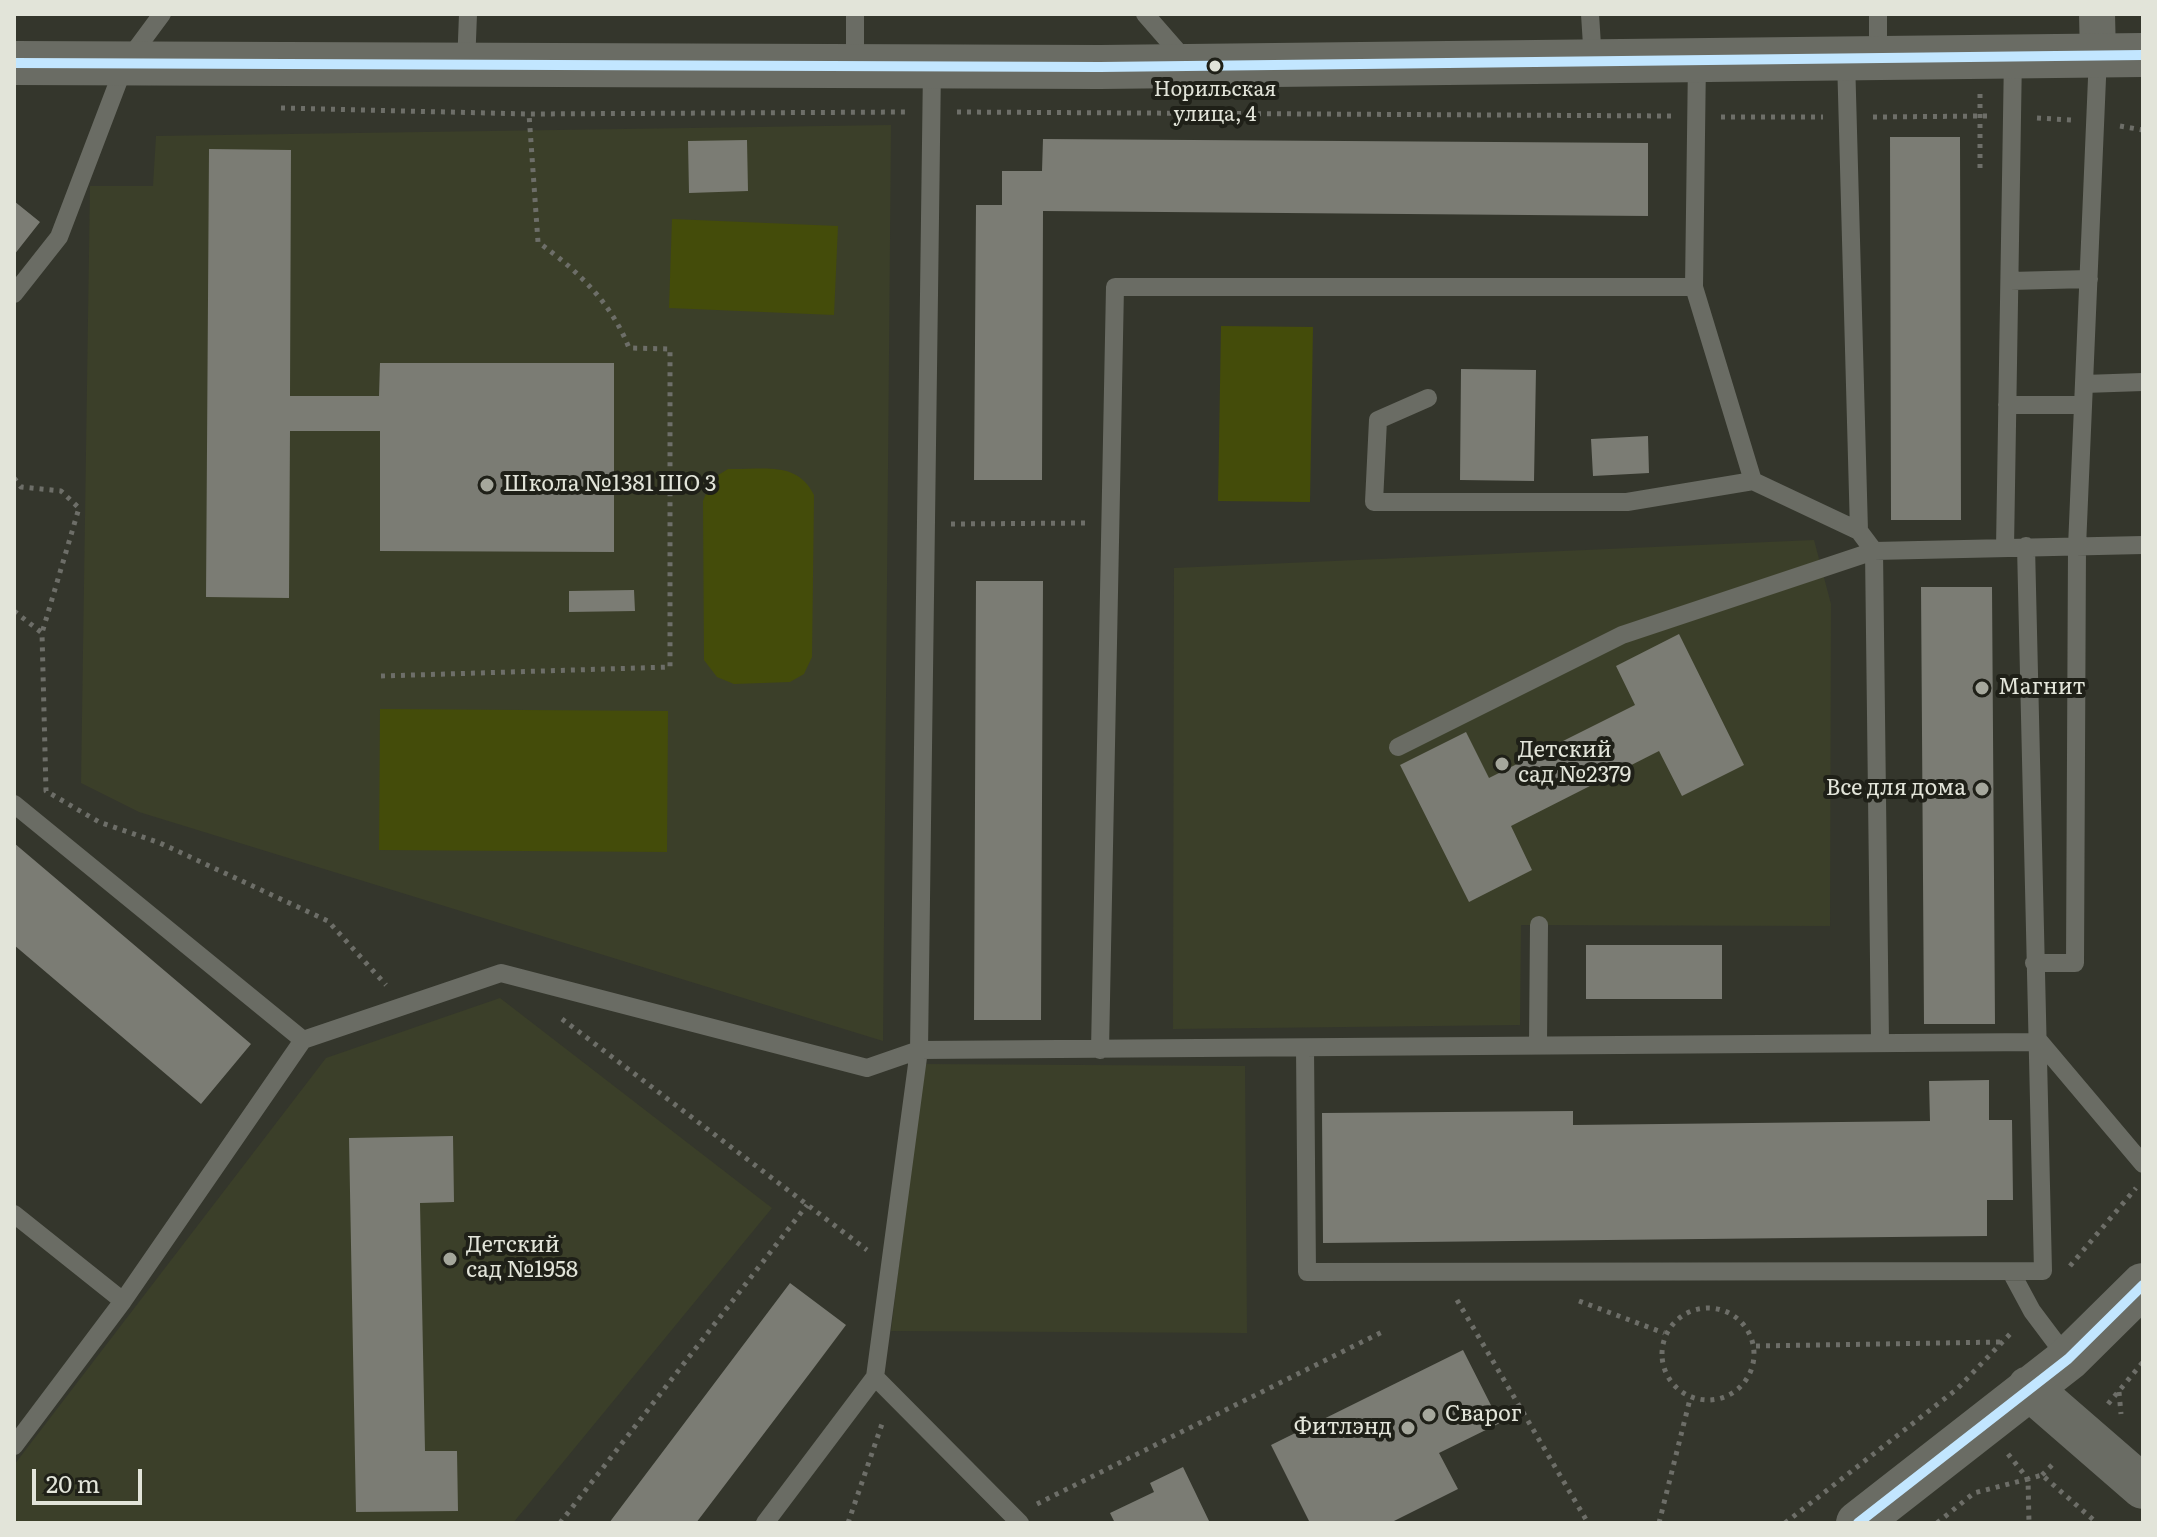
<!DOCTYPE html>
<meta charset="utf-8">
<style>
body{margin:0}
#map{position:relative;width:2157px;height:1537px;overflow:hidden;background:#34362c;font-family:Literata,serif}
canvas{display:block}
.frame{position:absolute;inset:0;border:16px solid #e2e4d9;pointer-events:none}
.scale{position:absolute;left:32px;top:1469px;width:110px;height:36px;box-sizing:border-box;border:4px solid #e2e4d9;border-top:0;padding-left:10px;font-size:24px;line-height:28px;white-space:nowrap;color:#e2e4d9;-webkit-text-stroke:6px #1f2018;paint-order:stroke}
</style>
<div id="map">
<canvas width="2157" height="1537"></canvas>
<div class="frame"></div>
<div class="scale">20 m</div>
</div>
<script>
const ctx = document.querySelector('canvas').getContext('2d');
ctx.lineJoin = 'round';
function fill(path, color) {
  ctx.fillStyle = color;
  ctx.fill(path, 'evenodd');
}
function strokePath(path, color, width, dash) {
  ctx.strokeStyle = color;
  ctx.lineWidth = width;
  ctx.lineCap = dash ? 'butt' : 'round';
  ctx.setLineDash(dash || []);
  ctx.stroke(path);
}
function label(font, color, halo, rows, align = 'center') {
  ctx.font = font + ' Literata,serif';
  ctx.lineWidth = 8;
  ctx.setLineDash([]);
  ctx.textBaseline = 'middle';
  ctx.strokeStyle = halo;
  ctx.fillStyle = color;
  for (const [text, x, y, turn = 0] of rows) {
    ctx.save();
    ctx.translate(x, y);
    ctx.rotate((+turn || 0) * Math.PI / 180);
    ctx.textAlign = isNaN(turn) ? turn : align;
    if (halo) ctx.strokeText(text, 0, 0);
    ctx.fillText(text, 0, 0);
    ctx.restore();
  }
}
fill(new Path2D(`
 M891,125l-8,916 -744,-229 -58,-29 9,-597h63l3,-50z
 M1814,540l17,64 -1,322 -309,-1 -1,100 -347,4 1,-461z
 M500,998l272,210 -259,315h-499v-58l312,-407z
 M923,1064l322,2 2,267 -356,-2z`), '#3b3f29');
fill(new Path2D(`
 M672,219l166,7 -4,89 -165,-7z
 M1221,326l92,1 -3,175 -92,-1z
 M728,469c35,1 69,-9 86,26l-2,162 -8,17 -14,8 -56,2 -17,-7 -13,-17 -1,-159 9,-22z
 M380,709l288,2 -1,141 -288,-2z`), '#444c0a');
fill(new Path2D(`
 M1890,137h70l1,383h-70z
 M1043,139l605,4v73l-605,-5 -1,269h-68l2,-275h26v-34h40z
 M747,140l1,51 -59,2 -1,-52z
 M209,149l82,1 -1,246h89l1,-33h234v189l-234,-1v-120h-90l-1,167 -83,-1z
 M14,201l26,21 -26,33z
 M1461,369l75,1 -2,111 -74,-1z
 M1648,436l1,37 -56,3 -2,-37z
 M976,581h67l-2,439h-67z
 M1921,587h71l3,437h-71z
 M634,590l1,21 -66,1v-21z
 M1679,634l65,131 -62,31 -23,-45 -148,75 21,44 -63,32 -69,-137 66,-33 23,46 146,-73 -19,-39z
 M14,843l237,201 -50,60 -187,-159z
 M1586,945h136v54h-136z
 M1989,1080v40h23l1,80h-26v36l-664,7 -1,-130 251,-2v14l357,-4 -1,-40z
 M453,1136l1,66 -34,1 5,248h32l1,60 -102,1 -7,-374z
 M790,1283l56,42 -33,44 -117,154h-87z
 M1463,1350l37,73 -61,30 19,36 -68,34h-80l-39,-78z
 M1183,1467l27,56h-95l-5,-10 44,-21 -4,-9z`), '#7b7c74');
strokePath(new Path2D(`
 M284,16v-2
 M1980,94v74
 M281,108l248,6 378,-2
 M957,112l714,4
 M1721,117h102
 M1873,117l114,-1
 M2037,118l34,2
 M2120,126l23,4
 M14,478l7,9 40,4 18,17 -37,125
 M951,524l134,-1
 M14,611l28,22 4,158 53,31 61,21 168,78 58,64
 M381,676l289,-9v-318l-41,-1c-18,-46 -51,-77 -91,-106l-9,-128
 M562,1019l305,231
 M2070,1266l66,-78
 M1457,1300l131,223
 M1579,1301l85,32
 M1662 1354a46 46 0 1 1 92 0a46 46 0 1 1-92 0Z
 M1756,1346l247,-4
 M2119,1392l2,22
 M2108,1404l35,-42
 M2008,1454l20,25 14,-4 55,48
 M2042,1475l13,-13
 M1037,1504l347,-173
 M560,1523l247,-318
 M848,1523l35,-102
 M1659,1523l31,-124
 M1785,1523l172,-134 56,-58
 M1937,1523l37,-30 54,-14 1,44`), '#6d6e68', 5, [4, 6]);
strokePath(new Path2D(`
 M855,14v53
 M1145,14l41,47
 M1590,14l3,47
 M1878,14v44
 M1846,58l13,473 15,20 6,491
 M466,66l2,-52
 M2010,281l79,-2
 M1694,287l59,194 106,50
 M14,294l45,-57 66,-173 37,-50
 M2084,384l59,-2
 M1428,398l-50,22 -4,82h253l126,-21
 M2007,405h75
 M2005,548l8,-492
 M1398,747l224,-112 252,-84 269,-6
 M14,804l289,236
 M2034,963h41l2,-416 21,-492
 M2040,1042l103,122
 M1538,1045l1,-120
 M1305,1048l2,224 736,-1 -17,-725
 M1100,1050l15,-763h579l3,-227
 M14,1214l109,87
 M2011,1272l21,39 36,48
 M875,1377l145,146
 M14,1446l109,-145 180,-261 198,-67 366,95 52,-18 1121,-8
 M765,1523l110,-146 44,-327 13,-983`), '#6a6c64', 18);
strokePath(new Path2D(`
 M2097,14l1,41`), '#6a6c64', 36);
strokePath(new Path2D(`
 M14,63l1086,4 1043,-12
 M2029,1388l114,99
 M1858,1523l210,-164 75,-74`), '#6a6c64', 44);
strokePath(new Path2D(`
 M14,63l1086,4 1043,-12
 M1858,1523l210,-164 75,-74`), '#c2e6ff', 10);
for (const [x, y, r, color] of [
 [1215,66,7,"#e2e4d9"],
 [487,485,8,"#a5a79c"],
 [1982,688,8,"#a5a79c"],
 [1502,764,8,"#a5a79c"],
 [1982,789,8,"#a5a79c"],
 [450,1259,8,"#a5a79c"],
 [1429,1415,8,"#a5a79c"],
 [1408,1428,8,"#a5a79c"]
]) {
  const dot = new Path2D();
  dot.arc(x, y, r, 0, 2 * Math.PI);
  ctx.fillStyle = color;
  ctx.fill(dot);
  strokePath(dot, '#1f2018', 3);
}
label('20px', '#e2e4d9', '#1f2018', [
 ["Норильская",1215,90],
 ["улица, 4",1215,115]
]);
label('22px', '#e2e4d9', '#1f2018', [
 ["Школа №1381 ШО 3",503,485],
 ["Магнит",1998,688],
 ["Детский",1518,751],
 ["сад №2379",1518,776],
 ["Все для дома",1966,789,"right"],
 ["Детский",466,1246],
 ["сад №1958",466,1271],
 ["Сварог",1445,1415],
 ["Фитлэнд",1392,1428,"right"]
], 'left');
</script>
